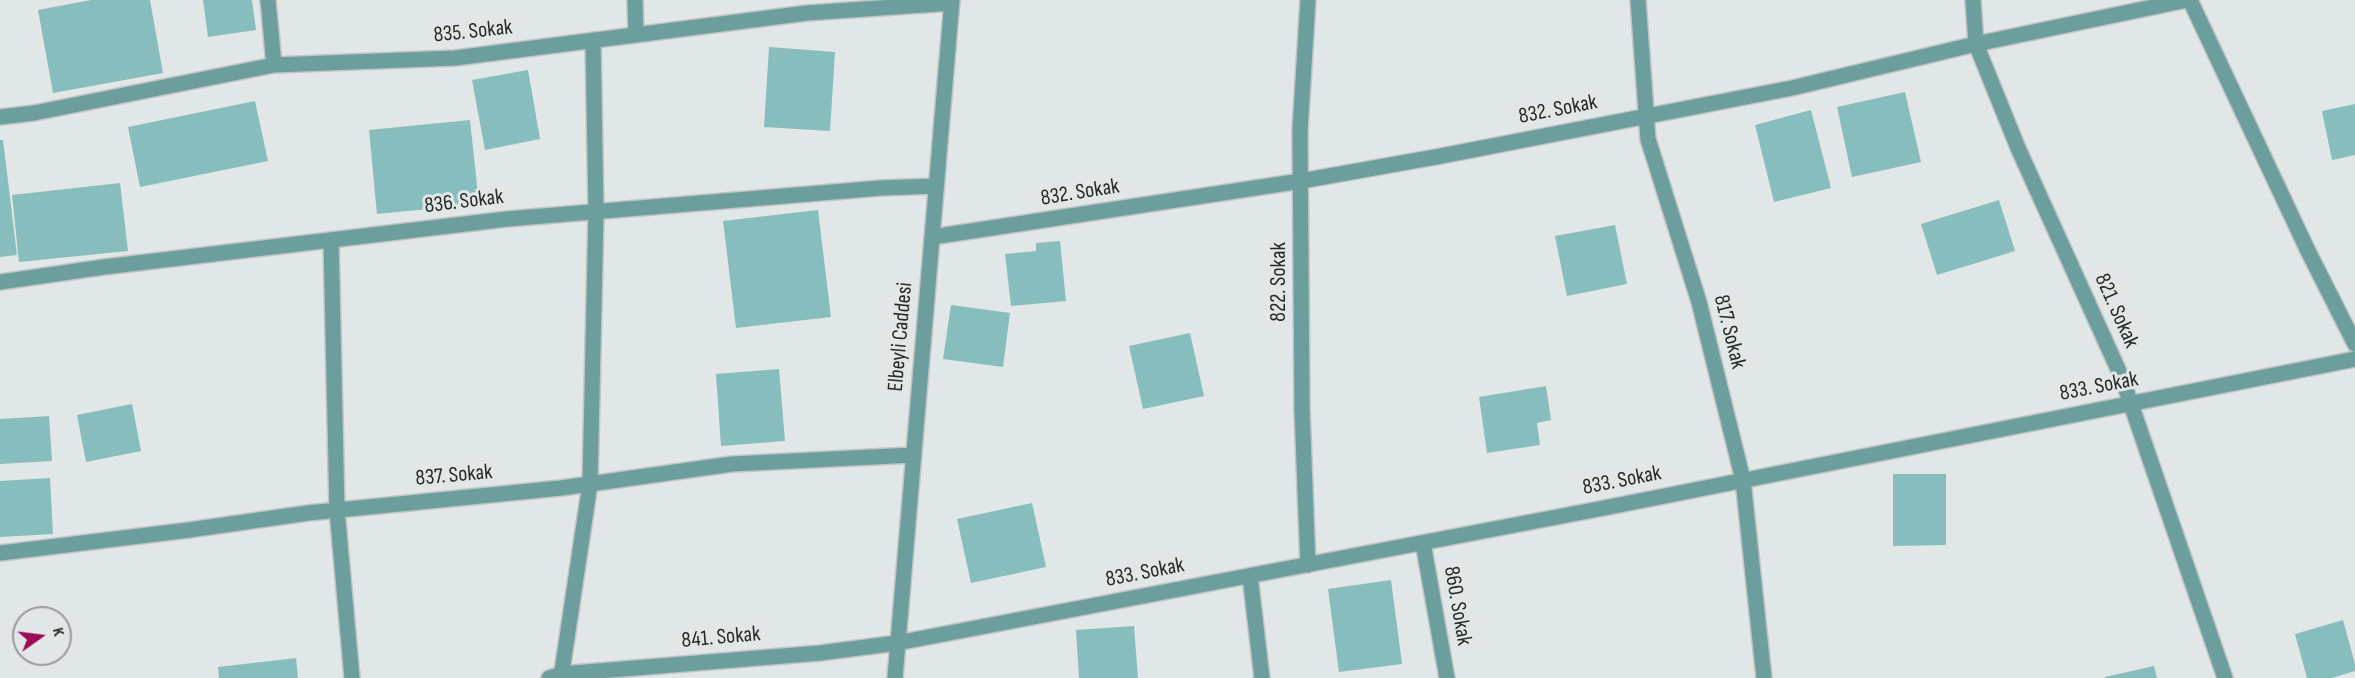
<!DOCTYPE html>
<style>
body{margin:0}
#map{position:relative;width:2355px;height:678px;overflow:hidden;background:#e1e6e6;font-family:"Sofia Sans Condensed",sans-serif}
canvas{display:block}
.north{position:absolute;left:12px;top:606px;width:60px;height:60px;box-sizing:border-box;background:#e1e6e6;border:2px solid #979b9b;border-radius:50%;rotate:76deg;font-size:16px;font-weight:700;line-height:24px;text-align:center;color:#282a2a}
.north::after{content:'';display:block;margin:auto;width:21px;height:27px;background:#9c0956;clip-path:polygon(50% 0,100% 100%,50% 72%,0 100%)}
</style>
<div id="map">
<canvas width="2355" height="678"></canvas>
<div class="north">K</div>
</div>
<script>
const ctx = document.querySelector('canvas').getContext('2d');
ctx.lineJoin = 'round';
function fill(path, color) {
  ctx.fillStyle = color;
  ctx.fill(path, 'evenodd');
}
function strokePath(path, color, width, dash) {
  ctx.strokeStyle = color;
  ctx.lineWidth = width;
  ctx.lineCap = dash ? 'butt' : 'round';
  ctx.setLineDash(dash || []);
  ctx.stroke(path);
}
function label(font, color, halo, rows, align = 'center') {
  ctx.font = font + ' "Sofia Sans Condensed",sans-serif';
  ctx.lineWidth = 6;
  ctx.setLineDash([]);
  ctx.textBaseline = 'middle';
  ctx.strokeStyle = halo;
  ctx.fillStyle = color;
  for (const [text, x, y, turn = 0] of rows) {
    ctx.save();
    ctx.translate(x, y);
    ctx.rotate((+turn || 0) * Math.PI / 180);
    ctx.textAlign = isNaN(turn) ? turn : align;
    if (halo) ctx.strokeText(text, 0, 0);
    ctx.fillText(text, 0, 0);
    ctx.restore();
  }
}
fill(new Path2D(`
 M91,0h59l13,73 -110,20 -15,-83z
 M203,0h49l4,30 -48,7z
 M769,47l66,5 -5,79 -66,-4z
 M528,70l12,69 -55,11 -13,-70z
 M1905,92l16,70 -69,15 -15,-70z
 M255,101l13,60 -128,26 -12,-60z
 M2355,104v51l-23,5 -10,-49z
 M1811,110l20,78 -57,14 -19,-77z
 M470,120l9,84 -102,10 -8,-84z
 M0,140h3l14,115 -17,2z
 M120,183l8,68 -109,11 -7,-67z
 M1999,200l16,51 -78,24 -16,-51z
 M818,210l13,107 -95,11 -13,-107z
 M1615,225l12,59 -60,12 -12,-60z
 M1060,241l6,60 -55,5 -6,-52 31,-3v-8z
 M951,305l59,8 -7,54 -60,-8z
 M1190,333l14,63 -61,13 -14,-63z
 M779,369l6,72 -64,5 -5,-72z
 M1546,386l5,34 -14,3 3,22 -53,8 -8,-56z
 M132,404l9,47 -55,11 -9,-47z
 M49,416l3,45 -52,3v-45z
 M1893,474h53v71l-53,1z
 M50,478l3,56 -53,3v-56z
 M1032,503l14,64 -75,16 -14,-64z
 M1391,580l11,84 -63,8 -11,-83z
 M2343,620l12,44v7l-23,7h-25l-12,-44z
 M1134,626l4,52h-59l-3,-48z
 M296,658l2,20h-79l-1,-11z
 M2154,666l3,12h-52v-1z`), '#88bdbd');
const minor = new Path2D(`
 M268,0l6,65
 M635,0l1,35
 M1308,0l-8,130 2,280 6,155
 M1638,0l10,139 51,163 44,178 21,198
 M1973,0l3,44 42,104 104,230 103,300
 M2190,0l118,251 47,93
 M0,117l34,-4 240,-48 181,-7 352,-45 145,-10
 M932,237l369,-56 140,-25 351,-68 184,-44 211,-44
 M331,240l6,270 15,168
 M0,282l104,-15 403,-48 374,-31 55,-2
 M1423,543l24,135
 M0,553l189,-23 119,-17 253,-25 171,-24 181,-9
 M1250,576l12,102
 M549,678l12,-4 259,-21 77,-10 707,-135 751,-149
 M561,678l29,-194 6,-272 -3,-172
 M895,678l57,-678`);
strokePath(minor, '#c0c4c4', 18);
strokePath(minor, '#6d9e9e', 15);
label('22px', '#282a2a', '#e1e6e6', [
 ["835. Sokak",473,32,-6],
 ["832. Sokak",1558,110,-11],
 ["832. Sokak",1080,193,-9],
 ["836. Sokak",464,202,-7],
 ["822. Sokak",1279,282,-90],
 ["821. Sokak",2116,311,66],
 ["817. Sokak",1729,332,76],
 ["Elbeyli Caddesi",901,337,-85],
 ["833. Sokak",2099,387,-11],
 ["837. Sokak",454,476,-5],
 ["833. Sokak",1622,481,-11],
 ["833. Sokak",1145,573,-11],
 ["860. Sokak",1457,606,80],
 ["841. Sokak",721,638,-5]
]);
</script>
